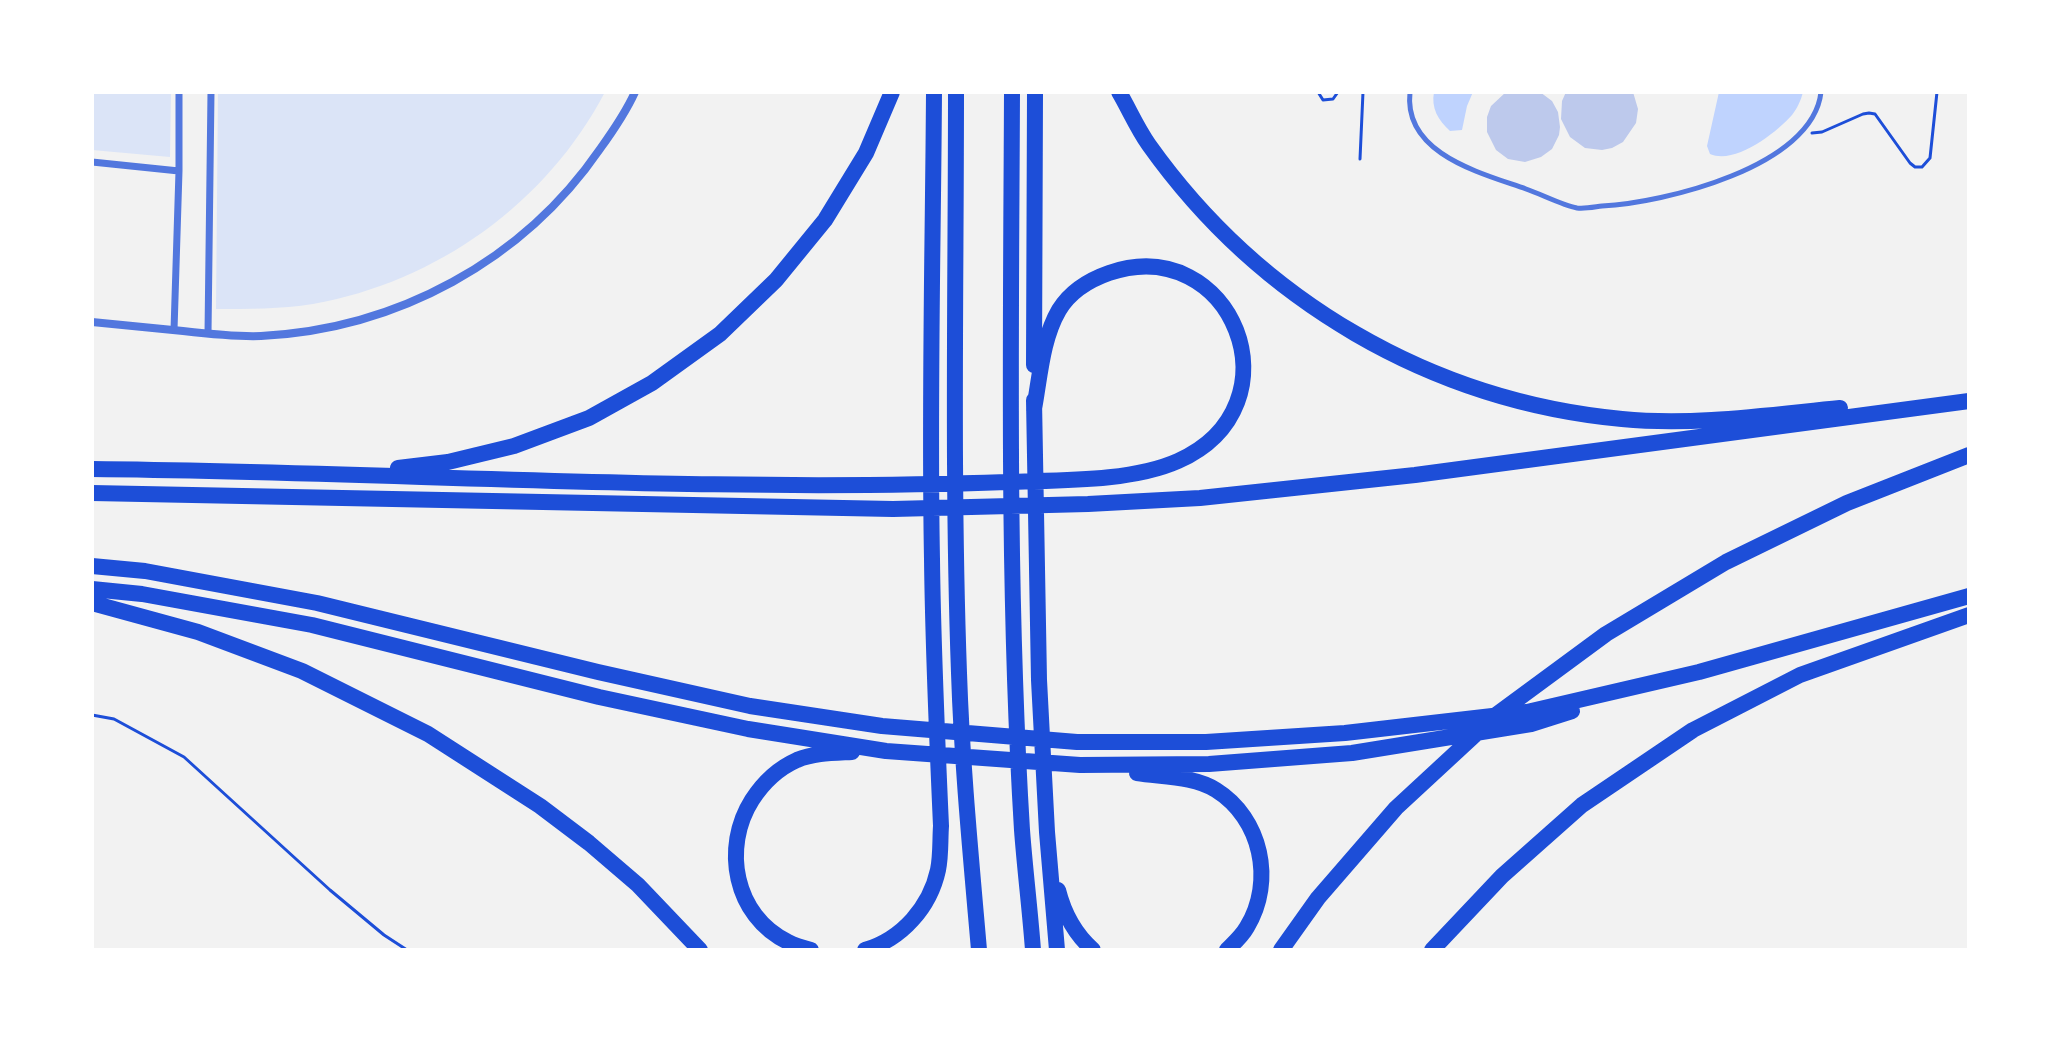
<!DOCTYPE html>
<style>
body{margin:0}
#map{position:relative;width:2061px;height:1042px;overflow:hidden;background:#f2f2f2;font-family:Jost,sans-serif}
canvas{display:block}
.frame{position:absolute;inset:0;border:94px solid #fff;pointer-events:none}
</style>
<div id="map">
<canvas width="2061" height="1042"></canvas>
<div class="frame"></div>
</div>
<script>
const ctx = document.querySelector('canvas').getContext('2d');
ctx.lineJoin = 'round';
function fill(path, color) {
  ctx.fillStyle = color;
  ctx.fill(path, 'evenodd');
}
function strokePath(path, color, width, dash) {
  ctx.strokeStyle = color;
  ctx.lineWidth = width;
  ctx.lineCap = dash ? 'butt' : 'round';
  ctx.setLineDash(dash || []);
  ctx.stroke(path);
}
fill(new Path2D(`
 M92,92h79l-1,65 -78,-7z
 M218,92h387c-58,111 -168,190 -292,212 -32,5 -65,5 -97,5z`), '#dbe4f7');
fill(new Path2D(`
 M1434,92h39l-6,14 -5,24 -12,1c-12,-11 -19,-23 -16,-39z
 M1719,92h84c-2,8 -6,17 -11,23 -16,18 -57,50 -82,39l-3,-8z`), '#bfd3fe');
fill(new Path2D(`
 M1506,92h34l12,9 6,11 2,15 -1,8 -7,14 -11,8 -16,5 -17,-3 -12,-9 -9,-18v-15l4,-11z
 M1566,92h67l5,17 -2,14 -13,19 -11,6 -10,2 -17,-2 -15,-11 -9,-18 1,-18z`), '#bdc9ec');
strokePath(new Path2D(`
 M1318,92l5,8 10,-1 5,-7
 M1812,133l10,-1 41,-18 6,-1 6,1 35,49 5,4h7l8,-9 7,-66
 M1360,159l3,-67
 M92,715l22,4 70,38 146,133 54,45 23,15`), '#1d4ed8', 3);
strokePath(new Path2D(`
 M1410,92c-7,62 71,81 116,97 15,5 36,16 51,19 8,1 17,-1 25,-2 61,-3 211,-39 219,-114`), '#5277de', 5);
strokePath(new Path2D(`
 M92,162l87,9
 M174,330l5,-159v-79
 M208,333l3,-241`), '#5277de', 7);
strokePath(new Path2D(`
 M92,322c30,3 60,6 91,9 26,3 52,6 78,5 136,-7 262,-75 339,-187 13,-18 26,-37 35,-57`), '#5277de', 8);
strokePath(new Path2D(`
 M956,92c0,193 -4,387 3,581 3,92 12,185 20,277
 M1012,92c-1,246 -5,492 10,738 3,40 8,80 11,120
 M1119,92c10,17 18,36 30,53 111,156 282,256 473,274 72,7 146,-4 218,-11
 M1034,365l1,-273
 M1034,400l5,280 8,152 10,118
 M398,468l50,-6 66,-16 75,-28 63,-35 68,-49 56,-54 49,-60 41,-67 26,-61
 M92,469c305,3 610,24 915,13 52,-2 124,0 171,-21 125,-56 53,-230 -69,-188 -20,7 -39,19 -50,37 -17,29 -19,67 -25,99
 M92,493l801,16 195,-5 112,-6 215,-23 554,-74
 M92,566l53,5 172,32 281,69 152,34 132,20 195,16h129l139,-9 182,-21 172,-40 270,-76
 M92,589l50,5 170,31 287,72 149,32 138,22 194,14 129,-1 143,-11 179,-29 41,-13
 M92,603l106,29 104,39 126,63 112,72 49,37 49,42 62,65
 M1496,715l110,-81 120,-72 121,-59 122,-48
 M1137,773c25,4 57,3 79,17 45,28 59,91 31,137 -5,9 -13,16 -20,23
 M1058,890c6,24 17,44 35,60
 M811,950c-8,-2 -16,-4 -23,-8 -54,-26 -66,-95 -36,-142 11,-17 27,-32 45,-40 17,-7 36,-7 55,-8
 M865,950c37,-11 65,-43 73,-80 3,-14 2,-30 3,-44 -4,-89 -8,-178 -9,-267 -3,-155 1,-311 2,-467
 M1281,950l37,-52 78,-90 80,-74
 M1432,950l70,-74 80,-71 111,-75 107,-55 169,-60`), '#1d4ed8', 16);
</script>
